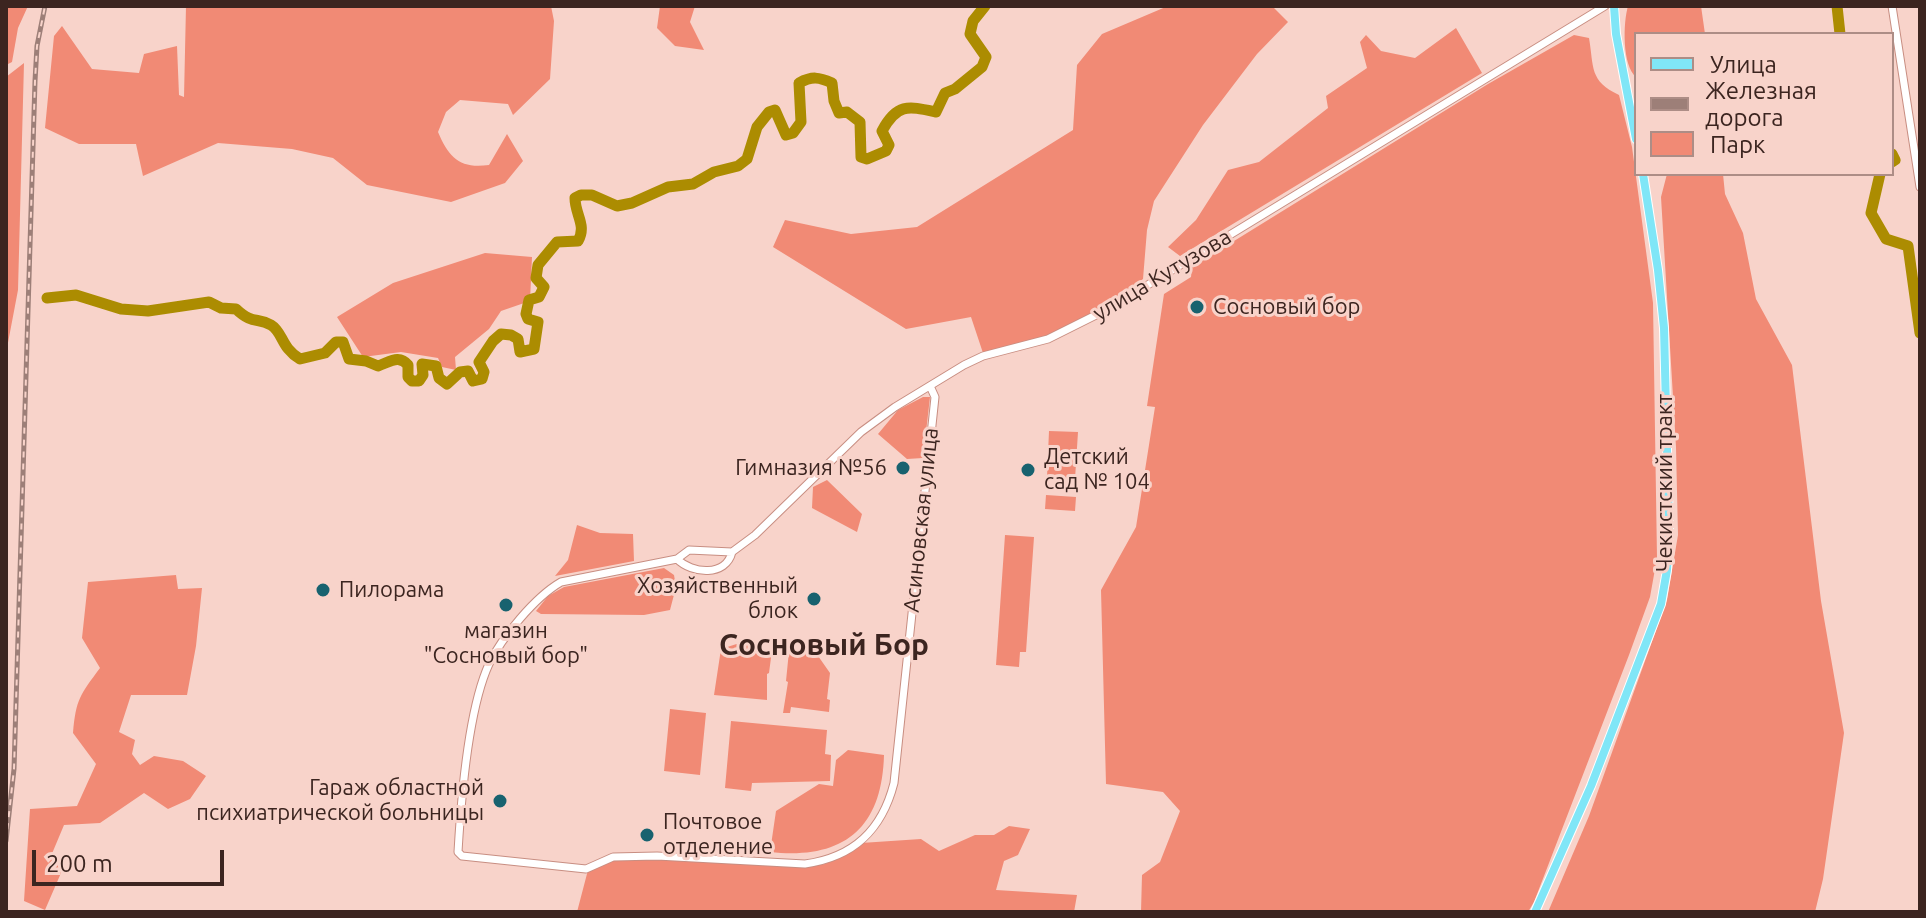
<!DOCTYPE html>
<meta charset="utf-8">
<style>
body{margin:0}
#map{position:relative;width:1926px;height:918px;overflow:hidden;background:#f8d3ca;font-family:Ubuntu,sans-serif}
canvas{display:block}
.frame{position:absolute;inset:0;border:8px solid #3c2520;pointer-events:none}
.legend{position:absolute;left:1634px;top:32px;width:260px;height:144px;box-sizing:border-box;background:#f8d3ca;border:2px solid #ad8d86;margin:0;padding:10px 14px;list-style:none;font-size:24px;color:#3c2520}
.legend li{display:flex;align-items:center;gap:16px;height:40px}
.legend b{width:40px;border:2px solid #ad8d86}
.scale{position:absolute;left:32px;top:850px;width:192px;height:36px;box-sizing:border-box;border:4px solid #3c2520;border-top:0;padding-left:10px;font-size:24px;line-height:28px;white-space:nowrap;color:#3c2520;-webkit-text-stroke:6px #f8d3ca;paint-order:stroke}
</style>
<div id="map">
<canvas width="1926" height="918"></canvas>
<div class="frame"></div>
<ul class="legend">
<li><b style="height:10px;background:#80e6f7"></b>Улица</li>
<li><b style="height:10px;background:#9d7f78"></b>Железная дорога</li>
<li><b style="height:22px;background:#f18a75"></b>Парк</li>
</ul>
<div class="scale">200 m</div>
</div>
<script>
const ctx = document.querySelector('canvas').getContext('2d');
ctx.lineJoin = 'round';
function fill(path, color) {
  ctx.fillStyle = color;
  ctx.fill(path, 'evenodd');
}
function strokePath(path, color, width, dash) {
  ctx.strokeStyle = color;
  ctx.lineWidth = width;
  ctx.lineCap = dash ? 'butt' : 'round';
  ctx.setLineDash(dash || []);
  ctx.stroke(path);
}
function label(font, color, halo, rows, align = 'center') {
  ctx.font = font + ' Ubuntu,sans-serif';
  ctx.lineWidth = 6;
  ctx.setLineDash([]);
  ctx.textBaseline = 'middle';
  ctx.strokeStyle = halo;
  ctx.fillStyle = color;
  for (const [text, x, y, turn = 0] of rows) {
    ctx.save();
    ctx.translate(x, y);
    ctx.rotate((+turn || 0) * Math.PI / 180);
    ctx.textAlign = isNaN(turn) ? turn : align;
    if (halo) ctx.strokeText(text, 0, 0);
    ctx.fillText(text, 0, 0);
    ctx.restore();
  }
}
fill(new Path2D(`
 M6,6h22l-10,22 -6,34 -6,3z
 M186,6h365l3,15 -4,58 -37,36 -5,-11 -48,-4 -14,12 -8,20c11,26 22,37 51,33l18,-31 16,27 -18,22 -54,19 -84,-17 -34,-27 -41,-9 -74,-6 -75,33 -7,-32h-57l-34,-16 9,-92 8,-10 30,43 47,4 5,-19 33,-8 2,49 5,2z
 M660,6h35l-5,16 14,28 -29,-4 -18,-18z
 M1168,6h104l16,16 -31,32 -54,71 -49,76 -7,29 -4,49 -34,25 -32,18 -30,14 -64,17 -12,-36 -65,12 -133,-82 12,-27 66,14 66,-7 156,-97 4,-65 25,-31z
 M1628,6h73l4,28h-69v43c-14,-12 -13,-54 -8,-71z
 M1456,28l26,45 -302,183 -12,-9 28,-27 32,-50 31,-8 69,-54 -2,-12 41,-28 -7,-26 6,-7 15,16 34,7z
 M1574,35l15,3c5,29 0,43 30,57l13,52 21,156 4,255 -7,39 -21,58 -95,247 -6,10h-387l1,-37 18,-13 20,-51 -17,-19 -57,-8 -5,-194 35,-63 19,-120 -8,-1 17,-112 27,-17 1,-10 296,-183z
 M24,63l-6,227 -11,58 -1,-271z
 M1667,174h56l2,20 18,39 13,66 36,66 29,236 23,132 -21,146 -8,33h-267l41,-96 78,-216 11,-65 -2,-88 -15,-250z
 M485,253l47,4 -2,44 -29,10 -12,18 -34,28 1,13 -14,-3 -4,-9 -37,-6 -38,5 -26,-40 56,-34z
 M923,397h7l-7,61 -16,1 -29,-25 20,-24z
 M1049,431l29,1 -3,47 -28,-2z
 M827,480l35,34 -5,18 -45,-24 1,-21z
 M1046,495l30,2 -1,14 -30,-2z
 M577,525l23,8 33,1 1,27 -79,15 13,-16z
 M1005,535l29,2 -8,115h-6l-1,15 -23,-2z
 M664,568l10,7 2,12 -6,23 -26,5 -103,-1 -5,-3 12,-15 16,-9z
 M176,575l2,14 24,-1 -6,58 -9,49h-56l-12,37 16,8 -3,14 8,11 14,-9 29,5 23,15 -16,23 -22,10 -24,-16 -44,30 -36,2 -13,31 13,10 -19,44 -21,-9 6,-92 47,-3 19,-42 -23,-31c3,-34 7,-38 27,-65l-18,-30 6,-56z
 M749,640h5v8l18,2 -3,23 -2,1v26l-53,-5 7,-46z
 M789,651l27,2 14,20 -3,26 3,1 -1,12 -38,-5 -1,6h-7l5,-31 -2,-1z
 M670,709l36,4 -6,62 -36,-4z
 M731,721l96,9 -2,24 6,1 -1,26 -78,2 -1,8 -26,-3z
 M848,750l36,5c-2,74 -41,105 -114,97l6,-41 43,-27 14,2 3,-26z
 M1009,826l21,3 -12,26 -14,6 -8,29 81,5 -3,17h-497l11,-42 25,-10 44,-1 148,7 20,-2 36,-21 60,-4 18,12 36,-16h19z`), '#f18a75');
strokePath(new Path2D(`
 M1837,6l3,28
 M1892,154l3,6 -3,2
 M1880,174l-9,39 15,26 22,7 12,87
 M47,298l29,-3 45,14 27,2 61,-9 12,6 15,1c17,16 21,8 35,16 12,7 10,23 29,34l25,-6 11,-11h7l6,17 17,2 12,5c12,-4 21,-12 30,-1v12l4,4h7l4,-6 -1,-11 14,2 3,12 8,6 13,-12 8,-1 5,10 9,-2 2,-7 -5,-10 14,-21 8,-7 10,1 7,4 2,13 14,-3 4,-27 -10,-3 -2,-5 3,-14 10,-3 5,-10 -8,-9 2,-13 19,-23 21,-1c9,-16 -3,-26 -3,-43l6,-3h11l25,11 15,-3 36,-16 25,-3 21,-12 24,-6 9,-7 10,-32 12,-15 6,-2 11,25 7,-2 8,-11 -2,-39c13,-7 20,-6 33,0l2,18 5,12 8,-1 13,10 1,35 6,2 19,-8 3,-6 -7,-14c15,-28 26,-25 54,-19l9,-19 10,-4 27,-22 4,-10 -16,-23 3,-13 12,-15`), '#ac8c01', 11);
const minor = new Path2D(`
 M1892,6l28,181
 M732,552l-43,-2 -12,9 -116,23c-26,15 -59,55 -72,82 -21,46 -28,136 -31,188l4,4 124,13 27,-12 44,-1 148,8c49,-7 77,-34 89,-81l41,-386 -5,-11
 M677,559c15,15 49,18 55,-7l23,-17 106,-103 34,-25 69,-42 19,-9 65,-17 62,-31 495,-302`);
const major = new Path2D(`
 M1614,6l2,28 20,105
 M1535,912l56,-126 70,-182 6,-34 2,-40 -5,-202 -6,-58 -15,-96`);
strokePath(minor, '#c88e82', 9);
strokePath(major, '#fff', 10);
strokePath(minor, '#fff', 7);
strokePath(major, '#80e6f7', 8);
const rail = new Path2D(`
 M6,841l8,-72 21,-688 2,-35 8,-40`);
strokePath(rail, '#9d7f78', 5);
strokePath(rail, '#f8d3ca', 2, [6]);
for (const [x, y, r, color] of [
 [1197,307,8,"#18626f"],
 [903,468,8,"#18626f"],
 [1028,470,8,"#18626f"],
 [323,590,8,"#18626f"],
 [814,599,8,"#18626f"],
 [506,605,8,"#18626f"],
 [500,801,8,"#18626f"],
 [647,835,8,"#18626f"]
]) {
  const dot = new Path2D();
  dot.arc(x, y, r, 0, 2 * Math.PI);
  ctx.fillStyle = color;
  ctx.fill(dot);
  strokePath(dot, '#f8d3ca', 3);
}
label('22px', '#3c2520', '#f8d3ca', [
 ["улица Кутузова",1162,275,-31],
 ["Чекистский тракт",1665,483,-90],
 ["Асиновская улица",921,520,-84]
]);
label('22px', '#3c2520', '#f8d3ca', [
 ["Сосновый бор",1213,307],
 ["Детский",1044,457],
 ["сад № 104",1044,482],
 ["Гимназия №56",887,468,"right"],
 ["Хозяйственный",798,586,"right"],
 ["блок",798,611,"right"],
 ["Пилорама",339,590],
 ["магазин",506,631,"center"],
 ["\"Сосновый бор\"",506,656,"center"],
 ["Гараж областной",484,788,"right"],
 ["психиатрической больницы",484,813,"right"],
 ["Почтовое",663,822],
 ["отделение",663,847]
], 'left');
label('bold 30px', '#3c2520', '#f8d3ca', [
 ["Сосновый Бор",824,645]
]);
</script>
